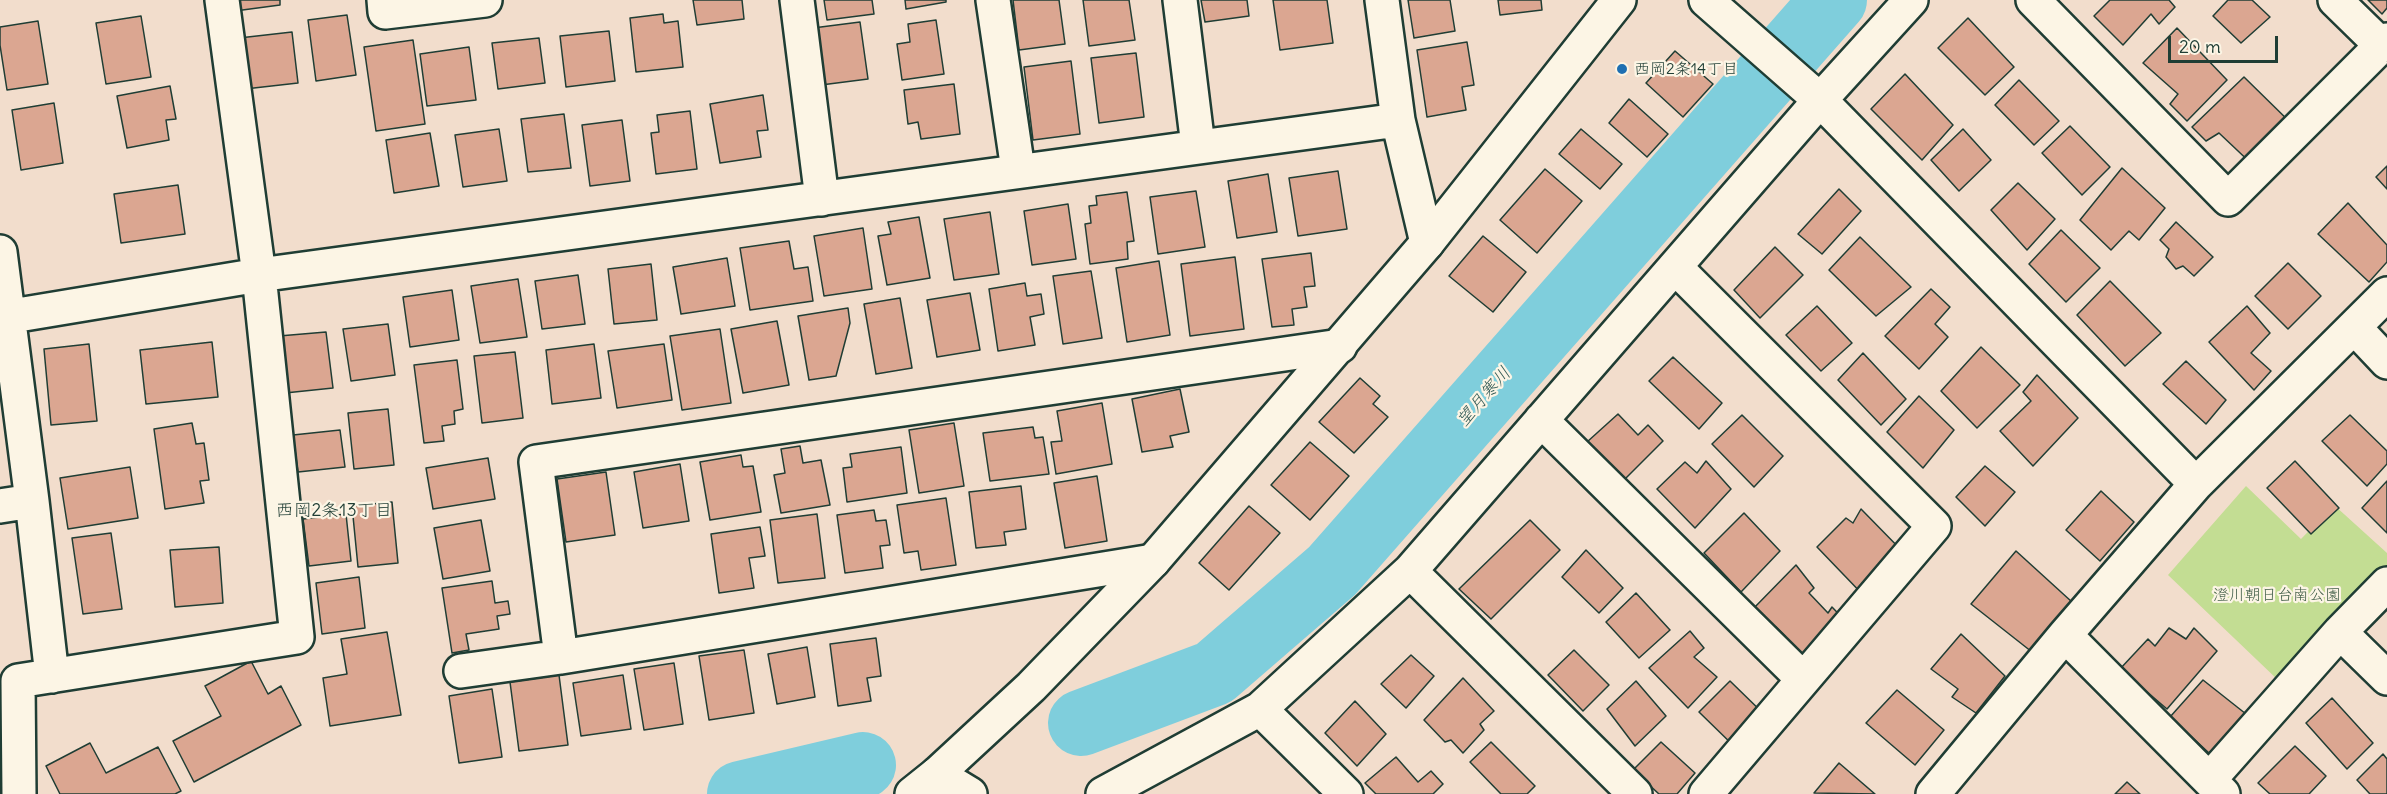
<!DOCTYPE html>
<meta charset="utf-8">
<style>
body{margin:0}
#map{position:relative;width:2387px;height:794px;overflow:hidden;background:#f2ddcc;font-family:Delius,sans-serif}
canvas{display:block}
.scale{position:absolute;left:2168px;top:36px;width:110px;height:27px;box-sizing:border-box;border:3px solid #1f3d34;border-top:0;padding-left:8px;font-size:18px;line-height:21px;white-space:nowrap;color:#1f3d34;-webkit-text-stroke:4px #fcf5e5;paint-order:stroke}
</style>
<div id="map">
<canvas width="2387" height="794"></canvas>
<div class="scale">20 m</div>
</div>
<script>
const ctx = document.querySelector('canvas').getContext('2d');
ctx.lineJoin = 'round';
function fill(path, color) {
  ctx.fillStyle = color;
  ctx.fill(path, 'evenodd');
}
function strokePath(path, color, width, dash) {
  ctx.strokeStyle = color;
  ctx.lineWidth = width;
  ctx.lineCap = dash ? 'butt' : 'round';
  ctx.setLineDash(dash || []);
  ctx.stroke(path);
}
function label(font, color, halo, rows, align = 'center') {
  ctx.font = font + ' Delius,"Klee One",sans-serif';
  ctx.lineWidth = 4.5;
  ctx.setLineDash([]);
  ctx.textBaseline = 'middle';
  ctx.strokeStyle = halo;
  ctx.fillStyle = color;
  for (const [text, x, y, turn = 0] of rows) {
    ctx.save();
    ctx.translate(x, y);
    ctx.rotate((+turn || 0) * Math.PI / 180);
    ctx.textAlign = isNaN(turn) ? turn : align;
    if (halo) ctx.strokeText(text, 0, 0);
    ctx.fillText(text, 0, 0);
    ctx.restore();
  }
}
fill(new Path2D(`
 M2246,486l55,53 33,-34 53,48v14l-108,114 -111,-106z`), '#c3dd93');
strokePath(new Path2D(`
 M1081,723l133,-50 118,-102 502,-571
 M740,794l123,-29`), '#7fcedc', 66);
const building = new Path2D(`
 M233,0h47v5l-45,6z
 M693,0h49l2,19 -47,6z
 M824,0h48l2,14 -47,6z
 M905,0h41v2l-40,7z
 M1013,0h46l6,44 -46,6z
 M1083,0h46l6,40 -46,6z
 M1201,0h46l2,16 -44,6z
 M1273,0h54l6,43 -53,7z
 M1408,0h42l5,31 -41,7z
 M1498,0h43l1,10 -42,5z
 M2110,0h59l6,7 -16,17 -8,-10 -28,31 -29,-29z
 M2228,0h24l18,17 -29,26 -28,-27z
 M2368,0h19v8l-5,6z
 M663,14l1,9 14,-2 5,46 -47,5 -6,-54z
 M347,15l9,60 -40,6 -8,-61z
 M141,16l10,61 -45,7 -10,-61z
 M1968,18l46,49 -29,28 -47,-47z
 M936,20l8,54 -42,6 -5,-36 13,-2 -2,-18z
 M38,21l10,63 -41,6 -7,-45v-18z
 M860,22l8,57 -47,6 -8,-57z
 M2177,28l50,52 -40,41 -17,-17 8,-10 -35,-31z
 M609,31l6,50 -49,6 -6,-51z
 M292,32l6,51 -53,6 -6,-51z
 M539,38l6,45 -47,6 -6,-46z
 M413,40l12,84 -49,7 -12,-84z
 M1467,42l7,43 -12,2 4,23 -39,7 -10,-67z
 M469,47l7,53 -49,6 -7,-52z
 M1675,51l38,33 -30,33 -37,-34z
 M1136,53l8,64 -45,6 -8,-65z
 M1071,61l9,73 -47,6 -9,-73z
 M1905,74l48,51 -31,35 -51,-51z
 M2244,77l53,52 -41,39 -37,-35 -13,8 -14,-14z
 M2019,80l40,41 -25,24 -39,-40z
 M954,84l6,50 -39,5 -3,-17 -10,2 -4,-34z
 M170,86l6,33 -10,1 3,20 -42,8 -10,-52z
 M763,95l5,35 -11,1 4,26 -41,6 -10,-59z
 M1629,99l39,35 -21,23 -38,-34z
 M54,103l9,60 -42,7 -9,-60z
 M690,111l7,58 -41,5 -5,-41 8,-1 -2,-17z
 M564,114l7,54 -43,4 -7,-53z
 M622,120l8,61 -40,5 -8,-61z
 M2070,126l40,41 -28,28 -40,-42z
 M499,129l8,52 -44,6 -8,-52z
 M1581,129l41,35 -22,25 -41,-35z
 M1963,129l28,31 -32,31 -28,-31z
 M430,133l9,53 -45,7 -8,-53z
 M2387,166v23l-11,-12z
 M2122,168l43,40 -26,32 -10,-9 -18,19 -31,-30z
 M1545,169l37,32 -45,52 -37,-33z
 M1338,171l9,58 -49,7 -9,-58z
 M1268,174l9,58 -40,6 -9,-57z
 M2018,183l37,36 -28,31 -36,-40z
 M178,185l7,49 -64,9 -7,-49z
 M1839,189l22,22 -39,43 -24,-20z
 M1196,191l9,56 -47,7 -8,-57z
 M1127,192l7,49 -7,1 1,17 -38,5 -5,-40 6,-1 -2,-17 8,-1 -1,-9z
 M2348,203l39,42v17l-18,20 -51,-48z
 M1068,204l8,55 -44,6 -8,-54z
 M990,212l9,62 -45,6 -10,-61z
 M919,217l11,61 -43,7 -9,-49 13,-2 -3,-12z
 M2176,222l37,35 -19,19 -11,-10 -7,3 -10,-12 3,-8 -9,-9z
 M863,228l9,61 -48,7 -10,-60z
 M2061,230l39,38 -34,34 -37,-38z
 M1483,236l43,36 -33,40 -44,-36z
 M1860,237l51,50 -35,29 -47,-46z
 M789,241l5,28 14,-2 5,34 -63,9 -10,-62z
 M1775,247l28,28 -43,43 -26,-28z
 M1311,253l4,33 -11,1 3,20 -15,2 2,16 -22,2 -10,-68z
 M1235,257l9,72 -54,7 -9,-72z
 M727,258l8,48 -54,8 -8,-47z
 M1159,261l11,74 -43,7 -11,-74z
 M2288,263l33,33 -33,33 -33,-33z
 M651,264l6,56 -43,4 -6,-55z
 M1091,271l11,67 -39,6 -10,-68z
 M578,275l7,49 -43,5 -7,-48z
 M518,279l9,58 -47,6 -9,-57z
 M2110,281l51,52 -36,33 -48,-51z
 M1025,283l2,13 14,-2 3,20 -14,3 5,28 -37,6 -9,-62z
 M1931,289l19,18 -15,17 13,13 -29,32 -34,-33z
 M452,290l7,50 -49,7 -7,-50z
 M970,293l10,57 -43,7 -10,-57z
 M900,298l12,70 -36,6 -12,-70z
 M1817,306l35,37 -31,28 -35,-36z
 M2247,306l23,27 -19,20 20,18 -17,19 -45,-48z
 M848,308l2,15 -14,53 -27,4 -11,-64z
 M777,321l12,64 -46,8 -12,-64z
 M388,324l7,51 -44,6 -8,-52z
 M720,329l11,74 -49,7 -12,-74z
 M326,332l7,56 -48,5 -6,-57z
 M212,342l6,55 -72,7 -6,-54z
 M89,344l8,77 -46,4 -7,-76z
 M594,344l7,54 -49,6 -6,-54z
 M664,344l8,56 -55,8 -9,-57z
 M1981,347l39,38 -43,43 -36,-37z
 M515,352l8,66 -41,5 -8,-67z
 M1863,353l43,46 -25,26 -43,-45z
 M1673,357l49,46 -23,26 -50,-48z
 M457,360l6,49 -9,2 1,13 -13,2 2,15 -20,2 -10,-78z
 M2186,361l40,39 -20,24 -43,-40z
 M2037,375l41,43 -45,48 -33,-35 31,-30 -8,-9z
 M1360,378l20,18 -7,8 15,13 -34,36 -35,-31z
 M1180,389l9,43 -19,4 3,11 -31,5 -10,-53z
 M1919,396l35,34 -31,38 -36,-36z
 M1102,403l10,61 -56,10 -5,-32 11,-1 -5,-30z
 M388,409l6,56 -40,4 -6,-56z
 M1618,414l20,21 10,-10 15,16 -38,38 -38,-37z
 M1742,415l41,41 -29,31 -42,-43z
 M2350,415l37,36v13l-20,22 -45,-45z
 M192,423l4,21 8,-1 5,37 -9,1 4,22 -39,6 -11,-80z
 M954,423l10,63 -45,7 -10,-63z
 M1033,427l2,11 8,-1 6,37 -59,7 -7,-48z
 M340,430l5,37 -47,5 -5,-37z
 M1310,442l39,34 -39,44 -39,-35z
 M800,446l3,17 18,-3 9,45 -49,8 -7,-38 11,-2 -4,-24z
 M901,447l6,46 -60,9 -4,-34 9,-1 -2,-13z
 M741,455l2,12 10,-1 8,46 -51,8 -10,-58z
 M488,458l7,41 -62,10 -7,-41z
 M1706,461l25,28 -36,39 -38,-39 28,-27 12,11z
 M2295,461l44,47 -28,26 -44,-46z
 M680,464l9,57 -46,7 -9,-56z
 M1985,466l30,26 -30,34 -29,-29z
 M130,467l8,51 -70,11 -8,-51z
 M606,472l9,63 -49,7 -9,-63z
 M1097,476l10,65 -42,7 -11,-65z
 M2387,481v52l-25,-25z
 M1021,486l5,43 -22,3 2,13 -30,3 -7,-56z
 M2101,491l33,31 -34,39 -34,-31z
 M946,498l10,67 -35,5 -3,-19 -14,2 -7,-48z
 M392,502l6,61 -40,4 -6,-61z
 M1249,506l31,27 -51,57 -30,-27z
 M1861,509l47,48 -41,42 -50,-52 29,-29 7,5z
 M874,510l2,11 10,-1 4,25 -10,1 3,22 -38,5 -8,-58z
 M1744,513l36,38 -39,41 -37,-39z
 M346,514l5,47 -42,5 -6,-47z
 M817,514l8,64 -47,5 -8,-63z
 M481,520l9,51 -47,8 -9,-51z
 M1530,520l30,30 -69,69 -32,-30z
 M760,527l5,29 -16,2 5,30 -35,5 -8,-59z
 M111,533l11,76 -39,5 -11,-76z
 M219,547l4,56 -48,4 -5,-57z
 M1586,550l37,38 -24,25 -37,-36z
 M2016,551l56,51 -40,50 -61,-48z
 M1796,565l18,23 -5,5 19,20 4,-6 23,24 -40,41 -37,-28 7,-8 -9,-9 -5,4 -20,-20z
 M359,577l6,51 -43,6 -6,-51z
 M492,581l3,22 13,-2 2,13 -13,2 2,13 -33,5 3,16 -17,3 -10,-65z
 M1636,593l34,37 -31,28 -33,-36z
 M2169,628l17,11 8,-11 23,23 -50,58 -47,-40 28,-30 7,7z
 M1690,631l14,17 -10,9 23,20 -29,31 -39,-40z
 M387,632l14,83 -71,11 -7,-48 24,-4 -6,-35z
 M1961,634l44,42 -29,37 -24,-16 6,-8 -27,-20z
 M876,638l5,38 -14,2 4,23 -33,5 -8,-62z
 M807,647l8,50 -38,7 -9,-50z
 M744,650l10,63 -45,7 -10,-64z
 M1574,650l35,35 -26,26 -35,-36z
 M1411,655l23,21 -28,32 -25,-24z
 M251,661l17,33 13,-8 20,39 -107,57 -21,-41 48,-25 -16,-30z
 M674,663l9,61 -39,6 -10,-61z
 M559,675l9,70 -49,6 -9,-69z
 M623,675l8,54 -50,7 -8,-53z
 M1463,678l31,33 -14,13 4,6 -21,23 -12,-13 -6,2 -21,-22z
 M2203,680l43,34 -7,32 -12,-11 -18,18 -39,-36z
 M1636,681l30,35 -31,30 -28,-37z
 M1730,681l40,39 -31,31 -40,-39z
 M492,689l10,68 -43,6 -10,-67z
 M1897,690l47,40 -29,35 -49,-42z
 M2332,698l41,45 -26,26 -41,-46z
 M1355,701l31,33 -29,32 -32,-33z
 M1491,742l44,44 -8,8h-26l-31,-32z
 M1661,742l34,31 -18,21h-18l-26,-24z
 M90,743l16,30 52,-26 23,44 -6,3h-115l-14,-28z
 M2295,746l31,30 -17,18h-39l-12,-11z
 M2383,754l4,5v35h-17l-13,-14z
 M1396,757l22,25 13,-11 12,13 -10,10h-57l-11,-11z
 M1839,763l36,31 -61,-1z
 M2127,782l13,12h-25z`);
fill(building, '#dba691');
strokePath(building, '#1f3d34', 1.5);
const street = new Path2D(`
 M384,0l1,12 100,-12
 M797,0l25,199
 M993,0l25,170
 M1180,0l18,146
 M1382,0l16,120 29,123
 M1706,0l114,100 376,384
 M2033,0l195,199 159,-159
 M2335,0l47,46
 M0,252l32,249 20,175
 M1675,267l259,259 -228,268
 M0,318l259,-43 1139,-155
 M2354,327l33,35
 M1541,420l262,259
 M0,506l32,-5
 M1153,561l-592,96 -25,-195 804,-116
 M1410,571l225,223
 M2340,632l47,-48
 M2065,635l158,159
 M461,671l100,-14
 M1260,709l86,85
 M937,774l33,20
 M2209,780l131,-148 47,46
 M19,794l-1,-113 279,-44 -38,-362 -37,-275
 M1103,794l157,-85 150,-138 410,-471 91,-100
 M1933,794l132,-159 131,-151 191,-190`);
const secondary = new Path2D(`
 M912,794l25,-20 94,-87 122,-126 274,-318 192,-243`);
strokePath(street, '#1f3d34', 38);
strokePath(secondary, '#1f3d34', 38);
strokePath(street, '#fcf5e5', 33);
strokePath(secondary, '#fcf5e5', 33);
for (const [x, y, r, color] of [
 [1622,69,6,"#1f6fb2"]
]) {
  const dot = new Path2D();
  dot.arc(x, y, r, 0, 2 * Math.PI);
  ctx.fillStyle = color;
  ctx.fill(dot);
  strokePath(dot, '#fcf5e5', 2);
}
label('16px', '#1f3d34', '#fcf5e5', [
 ["西岡2条14丁目",1634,69]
], 'left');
label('16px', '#405d47', '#fcf5e5', [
 ["澄川朝日台南公園",2277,595]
]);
label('italic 18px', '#325a56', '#fcf5e5', [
 ["望月寒川",1484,397,-49]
]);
label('18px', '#1f3d34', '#fcf5e5', [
 ["西岡2条13丁目",334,511]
]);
</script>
